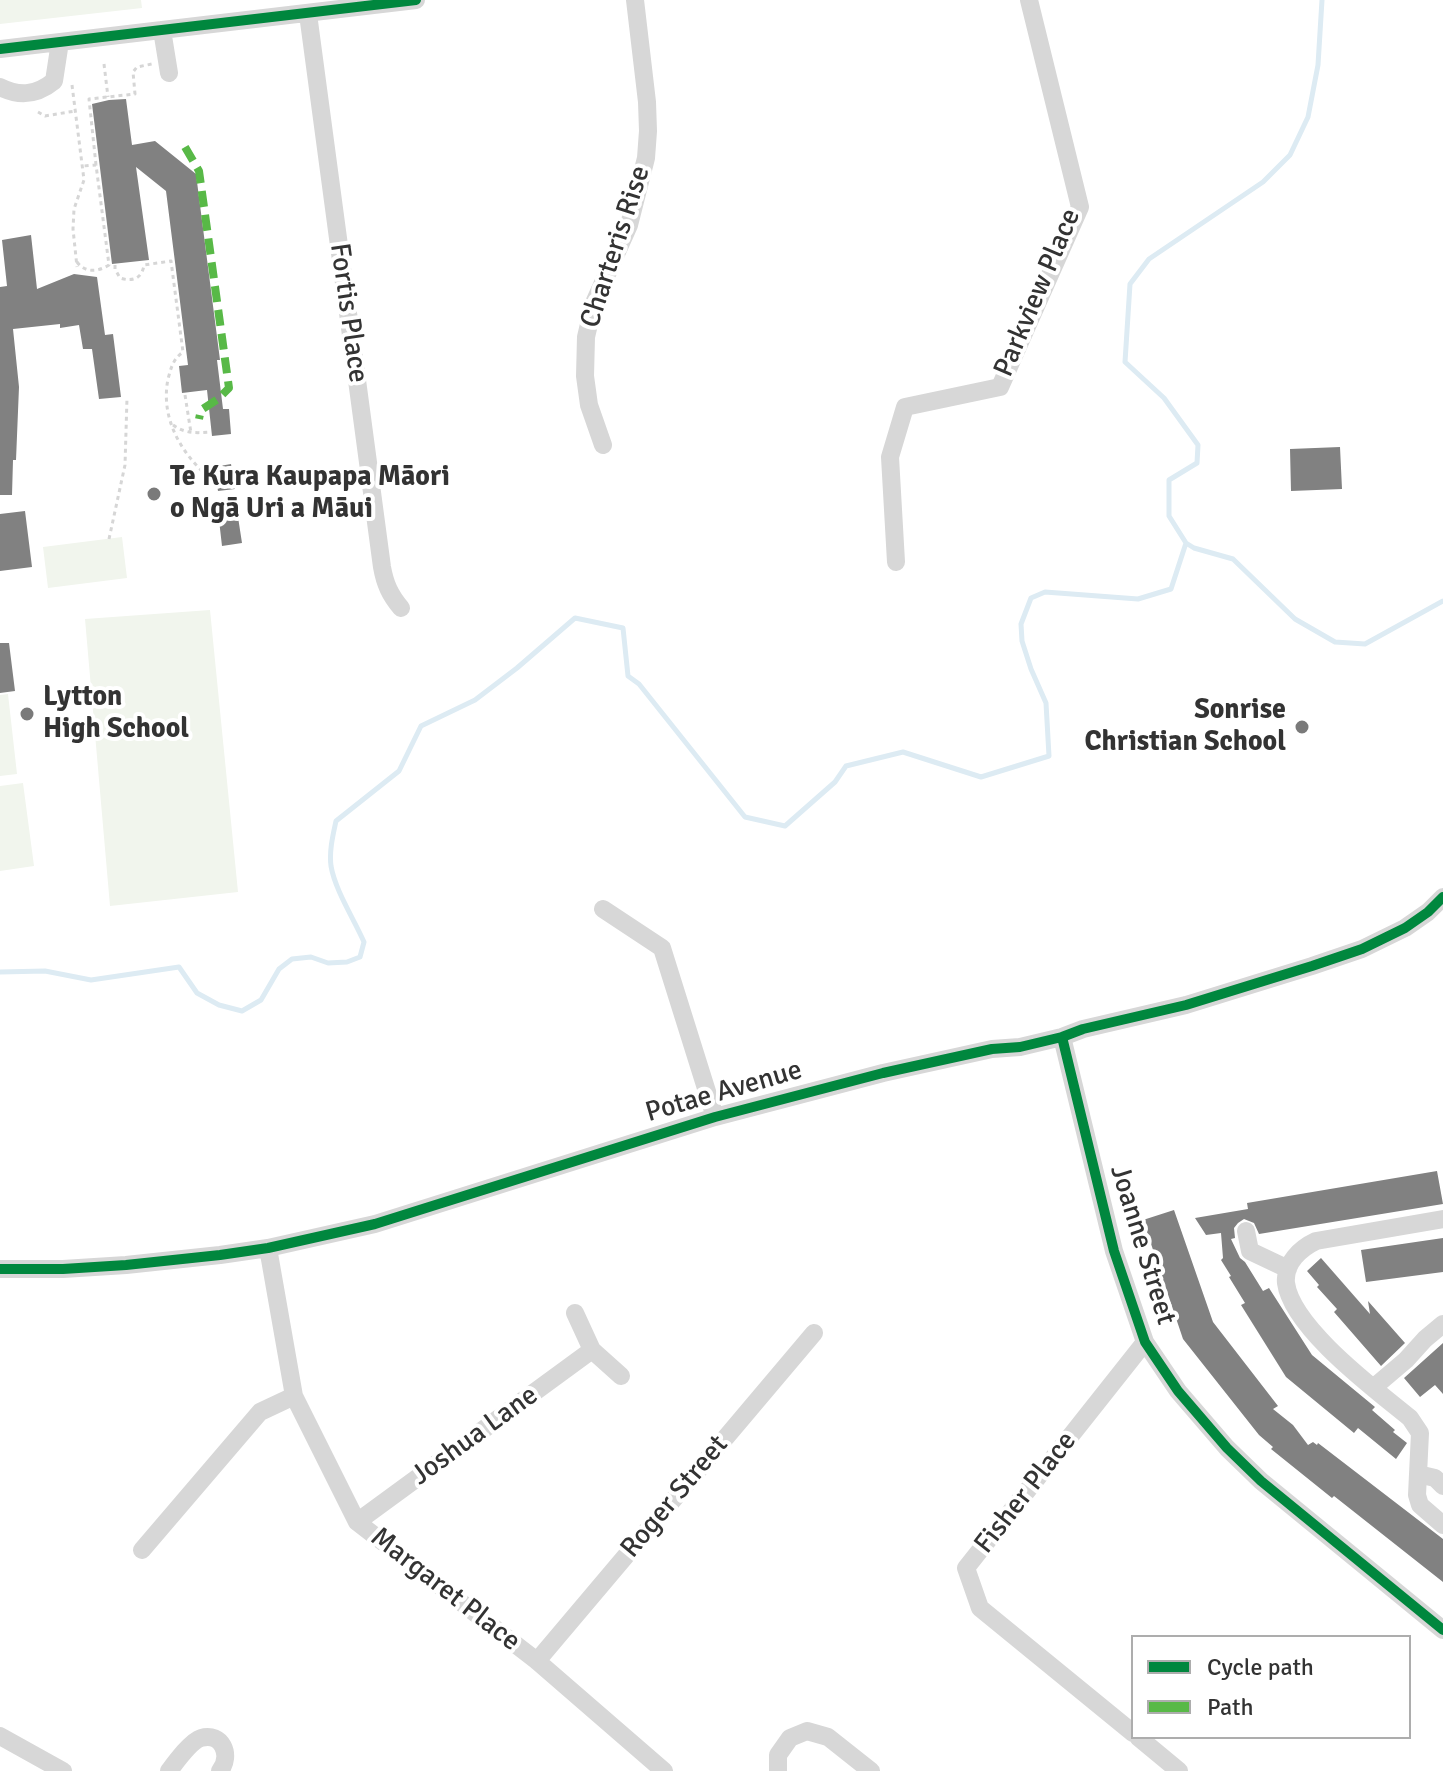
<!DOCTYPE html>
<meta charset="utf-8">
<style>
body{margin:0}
#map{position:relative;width:1443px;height:1771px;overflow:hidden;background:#fff;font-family:Signika,sans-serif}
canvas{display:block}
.legend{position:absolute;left:1131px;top:1635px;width:280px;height:104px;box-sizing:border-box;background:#fff;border:2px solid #adadad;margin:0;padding:10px 14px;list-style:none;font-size:24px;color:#333}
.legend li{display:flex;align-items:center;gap:16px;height:40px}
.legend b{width:40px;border:2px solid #adadad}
</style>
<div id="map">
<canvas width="1443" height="1771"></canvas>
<ul class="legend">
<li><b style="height:10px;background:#00873e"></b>Cycle path</li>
<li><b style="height:10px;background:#58b947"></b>Path</li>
</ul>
</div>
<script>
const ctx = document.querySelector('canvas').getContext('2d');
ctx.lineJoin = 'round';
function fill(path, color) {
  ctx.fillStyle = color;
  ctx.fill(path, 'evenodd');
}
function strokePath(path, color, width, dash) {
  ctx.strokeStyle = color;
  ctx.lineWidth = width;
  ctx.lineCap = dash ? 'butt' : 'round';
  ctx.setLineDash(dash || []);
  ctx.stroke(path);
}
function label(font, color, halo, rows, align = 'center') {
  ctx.font = font + ' Signika,sans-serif';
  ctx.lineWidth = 8;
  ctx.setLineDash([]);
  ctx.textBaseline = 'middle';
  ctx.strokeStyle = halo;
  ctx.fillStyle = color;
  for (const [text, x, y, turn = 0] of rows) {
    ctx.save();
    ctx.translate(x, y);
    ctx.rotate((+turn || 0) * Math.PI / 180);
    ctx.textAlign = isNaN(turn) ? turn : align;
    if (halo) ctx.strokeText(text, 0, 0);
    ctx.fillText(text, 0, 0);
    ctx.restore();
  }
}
fill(new Path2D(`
 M0,0h141l1,8 -142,16z
 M122,537l5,41 -79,10 -5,-41z
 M210,610l28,282 -128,14 -25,-287z
 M8,694l9,80 -17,2v-81z
 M23,783l11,83 -34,5v-85z`), '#f1f5ed');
strokePath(new Path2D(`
 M1186,543l8,5 39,11 62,60 40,23 30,2 78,-43
 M0,972l45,-1 46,9 88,-13 18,26 22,12 23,6 19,-11 18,-31 13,-10 19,-2 17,6 19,-1 13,-5 4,-15c-10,-23 -29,-52 -33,-76 -2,-15 2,-31 5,-45l63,-50 22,-45 54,-26 42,-32 58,-50 48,10 5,48 11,8 106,133 40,9 50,-44 11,-16 57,-14 78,25 68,-21 -3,-53 -15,-34 -9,-28 -1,-17 10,-26 14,-6 93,7 33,-10 15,-46 -17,-27v-36l28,-17 1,-18 -34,-47 -39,-36 5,-78 19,-25 114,-77 27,-27 18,-38 10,-52 4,-65`), '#ddebf3', 5);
fill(new Path2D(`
 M126,99l6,46 23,-4 41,33 24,186h-3l6,49h6l2,25 -19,2 -5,-46 -25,3 -3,-27 9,-1 -22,-174 -30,-24 13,93 -37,4 -20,-160 17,-4z
 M31,235l6,54 37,-15 23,3 8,58 8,-1 8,63 -22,2 -7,-50h-9l-4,-24 -19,3v-4l-47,5 6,58 -3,73h-3l-1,35h-12v-208l7,-1 -5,-46z
 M1340,447l2,42 -51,2 -1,-42z
 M231,464l4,25 -17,2 -4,-24z
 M25,511l7,56 -32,4v-57z
 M238,517l4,26 -20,3 -3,-26z
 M0,643h9l6,48 -15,2z
 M1437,1171l6,33 -184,30 -5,-11 -10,-4 -6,4 -4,5 1,10 -4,1 9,19 5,4 18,29 6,-3 43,67 63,52 -3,3 23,20 -2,2 14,11 -11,16 -38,-31 -4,5 -68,-56 -45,-72 4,-2 -16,-26 2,-1 -10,-16 2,-2 -2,-25 -15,2 -11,-17 53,-9 -1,-6z
 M1174,1210l39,112 65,84 -5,3 20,16 15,20 5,-3 4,3 1,-2 125,96v43l-109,-86 -2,2 -61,-49 2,-2 -14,-12 -76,-96 -40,-119z
 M1443,1238v34l-77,10 -5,-32z
 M1321,1258l49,56 -2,-13 37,42 -24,23 -47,-54 3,-3 -20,-22 2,-2 -12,-14z
 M1443,1343v51l-8,-9 -15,12 -16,-19z`), '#818181');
strokePath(new Path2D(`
 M104,64l4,33
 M72,85l12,95 -10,29 -1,20 4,38
 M38,112l7,4 30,-5
 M96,165l-7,-66 46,-5 -2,-22 4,-5 15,-3
 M77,262c8,11 21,10 32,3l-13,-100 -13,1
 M115,265v4l5,9c12,4 22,1 24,-13l27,-4 12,91c-10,7 -12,16 -15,27 -8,40 14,76 43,100
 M185,395l6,38
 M173,425c13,9 23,8 38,7
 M109,539l16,-74 2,-67`), '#d6d6d6', 3, [4, 4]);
strokePath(new Path2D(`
 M308,14l74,553c3,17 8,28 19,41
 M162,30l7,43
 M0,49l416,-49
 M0,87c20,10 37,8 54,-6l6,-39
 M603,445l-14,-40 -4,-29 1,-39 8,-34 35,-78 17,-67 2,-27 -1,-29 -12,-102
 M896,562l-6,-105 15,-50 95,-20 80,-180 -51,-207
 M603,909l59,39 53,169
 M1062,1037l52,214 31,91 33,49 49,57 34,33 182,149
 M1443,1219l-127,22c-15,7 -32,22 -30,42 6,45 90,107 124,135l10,15 -3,62 3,10 23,20
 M1246,1231l4,20 38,18
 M268,1248l26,148 63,126 180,139 127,110
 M0,1269h63l63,-4 94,-10 48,-7 107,-24 340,-107 168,-44 109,-24 28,-2 42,-10 21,-8 103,-24 126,-39 50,-17 43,-21 23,-16 15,-15
 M575,1313l17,37 29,26
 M1373,1388l33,-28 19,-21 18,-15
 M1418,1474l17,4 8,8
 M357,1522l235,-172
 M142,1550l118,-138 34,-16
 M537,1661l277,-328
 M1133,1733l-153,-125 -14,-40 179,-226
 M0,1736l63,35
 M1138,1737l41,34
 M169,1771c6,-8 22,-30 32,-33 21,-6 31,17 19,33
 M778,1771v-16l12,-17 17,-7 21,6 43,34`), '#d7d7d7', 18);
strokePath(new Path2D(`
 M185,147l14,24 30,217 -11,11 -17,11 -2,9`), '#58b947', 8, [16, 8]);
strokePath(new Path2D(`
 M0,49l416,-49
 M1062,1037l52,214 31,91 33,49 49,57 34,33 182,149
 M0,1269h63l63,-4 94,-10 48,-7 107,-24 340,-107 168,-44 109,-24 28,-2 42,-10 21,-8 103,-24 126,-39 50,-17 43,-21 23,-16 15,-15`), '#00873e', 10);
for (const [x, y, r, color] of [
 [154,494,8,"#7a7a7a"],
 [27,714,8,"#7a7a7a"],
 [1302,727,8,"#7a7a7a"]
]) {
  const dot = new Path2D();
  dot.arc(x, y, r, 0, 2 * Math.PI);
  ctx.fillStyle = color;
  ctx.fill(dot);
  strokePath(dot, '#fff', 3);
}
label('28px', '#333', '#fff', [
 ["Charteris Rise",616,247,-72],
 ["Parkview Place",1038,293,-67],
 ["Fortis Place",348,313,82],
 ["Potae Avenue",724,1092,-16],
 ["Joanne Street",1142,1245,73],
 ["Joshua Lane",475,1436,-36],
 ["Fisher Place",1026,1493,-52],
 ["Roger Street",675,1497,-50],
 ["Margaret Place",445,1590,38]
]);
label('bold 28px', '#333', '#fff', [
 ["Te Kura Kaupapa Māori",170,478],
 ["o Ngā Uri a Māui",170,510],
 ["Lytton",43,698],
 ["High School",43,730],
 ["Sonrise",1286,711,"right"],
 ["Christian School",1286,743,"right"]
], 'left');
</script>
